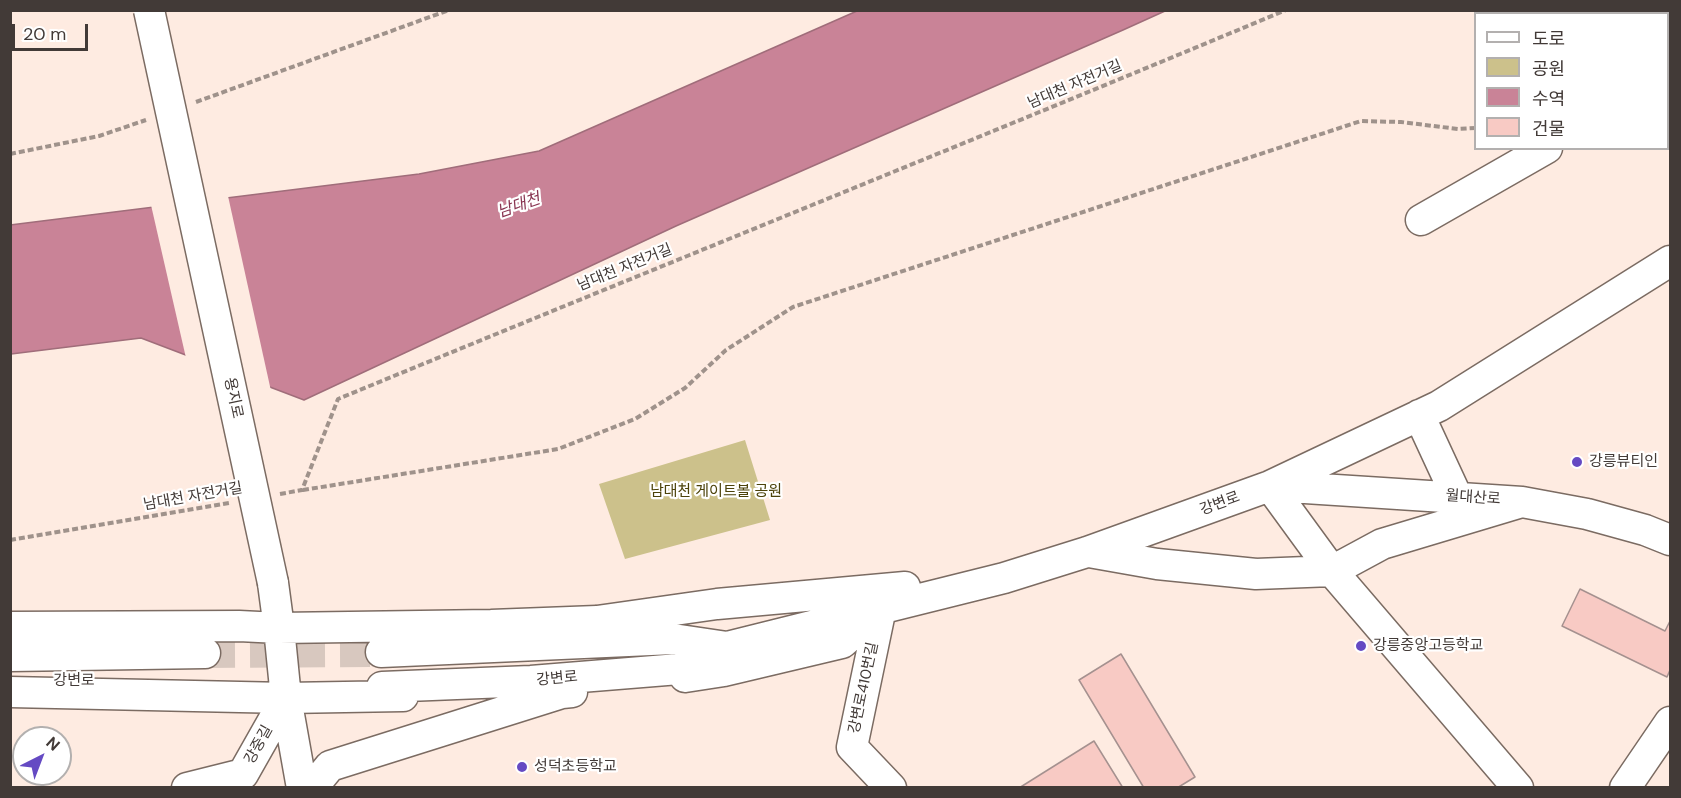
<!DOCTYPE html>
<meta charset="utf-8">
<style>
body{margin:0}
#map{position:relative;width:1681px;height:798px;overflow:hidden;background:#feebe1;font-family:"DM Sans","Noto Sans KR",sans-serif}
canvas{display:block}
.frame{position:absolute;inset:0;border:12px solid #423a37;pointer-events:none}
.legend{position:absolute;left:1474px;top:12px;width:195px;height:138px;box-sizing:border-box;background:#fff;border:2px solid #b3b0af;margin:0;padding:8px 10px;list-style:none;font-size:18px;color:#423a37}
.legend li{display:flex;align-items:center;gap:12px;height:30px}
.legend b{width:30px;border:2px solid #b3b0af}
.north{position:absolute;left:12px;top:726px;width:60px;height:60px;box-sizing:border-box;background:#fff;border:2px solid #b3b0af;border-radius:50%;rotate:42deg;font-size:16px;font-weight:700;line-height:24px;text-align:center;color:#423a37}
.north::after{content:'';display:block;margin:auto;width:21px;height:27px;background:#654ac3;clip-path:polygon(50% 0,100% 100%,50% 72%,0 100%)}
.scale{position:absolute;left:12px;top:24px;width:76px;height:27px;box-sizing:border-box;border:3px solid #423a37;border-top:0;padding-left:8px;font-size:18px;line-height:21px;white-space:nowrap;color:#423a37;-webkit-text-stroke:4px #fff;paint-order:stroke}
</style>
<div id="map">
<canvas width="1681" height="798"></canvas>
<div class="frame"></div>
<ul class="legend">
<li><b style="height:8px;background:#fff"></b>도로</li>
<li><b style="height:16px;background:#ccc18b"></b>공원</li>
<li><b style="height:16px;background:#c98397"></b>수역</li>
<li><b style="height:16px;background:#f8cac4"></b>건물</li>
</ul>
<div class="north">N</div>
<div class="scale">20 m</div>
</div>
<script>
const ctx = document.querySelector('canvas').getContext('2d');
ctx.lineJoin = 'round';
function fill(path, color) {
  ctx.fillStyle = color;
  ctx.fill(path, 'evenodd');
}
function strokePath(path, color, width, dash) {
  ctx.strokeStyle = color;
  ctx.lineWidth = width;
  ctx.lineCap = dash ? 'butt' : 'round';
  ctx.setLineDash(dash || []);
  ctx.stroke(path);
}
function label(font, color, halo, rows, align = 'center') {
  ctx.font = font + ' "DM Sans","Noto Sans KR",sans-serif';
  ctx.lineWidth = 4.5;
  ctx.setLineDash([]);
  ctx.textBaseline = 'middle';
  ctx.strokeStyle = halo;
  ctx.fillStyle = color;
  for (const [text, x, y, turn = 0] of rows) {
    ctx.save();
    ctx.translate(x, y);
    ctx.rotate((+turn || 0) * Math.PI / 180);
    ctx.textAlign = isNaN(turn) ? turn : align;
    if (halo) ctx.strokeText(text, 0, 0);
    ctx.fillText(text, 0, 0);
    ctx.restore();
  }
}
fill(new Path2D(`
 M745,440l25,80 -145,39 -26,-75z`), '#ccc18b');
const water = new Path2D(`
 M857,11h308l-42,19 -447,196 -372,174 -163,-62 -130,16 -1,-129 409,-51 120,-23z`);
fill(water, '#c98397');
strokePath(water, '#a06d7a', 1.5);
fill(new Path2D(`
 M228,196l43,195 -85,-33 -35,-153z`), '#feebe1');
const building = new Path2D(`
 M1580,589l85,42 5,-10v49l-3,7 -105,-51z
 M1121,654l74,123 -18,11h-33l-65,-108z
 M1094,741l29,47h-104z`);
fill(building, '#f8cac4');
strokePath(building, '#a5918f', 1.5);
strokePath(new Path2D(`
 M205,653l176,-1`), '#d8c8bf', 30, [30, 15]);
const minor = new Path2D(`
 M1668,80l2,-1
 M1421,220l126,-72
 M1419,415l38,82
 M1270,486l62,85 186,217
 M1274,486l248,16 65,12 58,16 25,10
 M1089,552l68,12 99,10 76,-3 50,-27 140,-42
 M273,583l6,45 7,70 16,90
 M881,608l-29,139 39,41
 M10,627l229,-1 40,2 212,-3 106,-4 120,-17 188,-17
 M381,652l292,-13 54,8
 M10,656l195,-3
 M685,677l39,-6 118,-28 35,-31
 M382,687l149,-6 148,-12 48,-22 277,-69 83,-26 183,-66 169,-80 231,-145
 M10,692l276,6 117,-2
 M187,788l56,-14 43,-76
 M312,788l18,-22 232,-73 10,-1
 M1625,788l45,-66`);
strokePath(minor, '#7b6b62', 33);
strokePath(new Path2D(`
 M196,102l253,-92
 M10,154l89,-18 47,-16
 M303,490l255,-41 77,-30 50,-31 41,-38 67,-43 568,-186 40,1 57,7 18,-1
 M280,494l22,-4 36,-91c315,-130 632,-257 948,-389
 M10,540l219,-37`), '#9f928b', 4, [6, 3]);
strokePath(minor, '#fff', 30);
const minorBridge = new Path2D(`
 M149,10l124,573`);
strokePath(minorBridge, '#7b6b62', 33, []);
strokePath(minorBridge, '#fff', 30);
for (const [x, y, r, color] of [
 [1577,462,6,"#654ac3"],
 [1361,646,6,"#654ac3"],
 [522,767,6,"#654ac3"]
]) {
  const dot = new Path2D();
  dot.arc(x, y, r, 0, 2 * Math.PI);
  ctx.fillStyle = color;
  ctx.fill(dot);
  strokePath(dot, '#fff', 2);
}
label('15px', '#423a37', '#fff', [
 ["남대천 자전거길",1075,85,-23],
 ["남대천 자전거길",625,268,-22],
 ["용지로",233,398,78],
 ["남대천 자전거길",193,497,-10],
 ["월대산로",1473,498,4],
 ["강변로",1220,504,-20],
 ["강변로",557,679,-5],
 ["강변로",74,681],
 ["강변로410번길",864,688,-78],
 ["강중길",259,745,-61]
]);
label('15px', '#423a37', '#fff', [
 ["강릉뷰티인",1589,462],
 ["강릉중앙고등학교",1373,646],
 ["성덕초등학교",534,767]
], 'left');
label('15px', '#4c420a', '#fff', [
 ["남대천 게이트볼 공원",716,492]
]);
label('italic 16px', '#893451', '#fff', [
 ["남대천",519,206,-19]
]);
</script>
